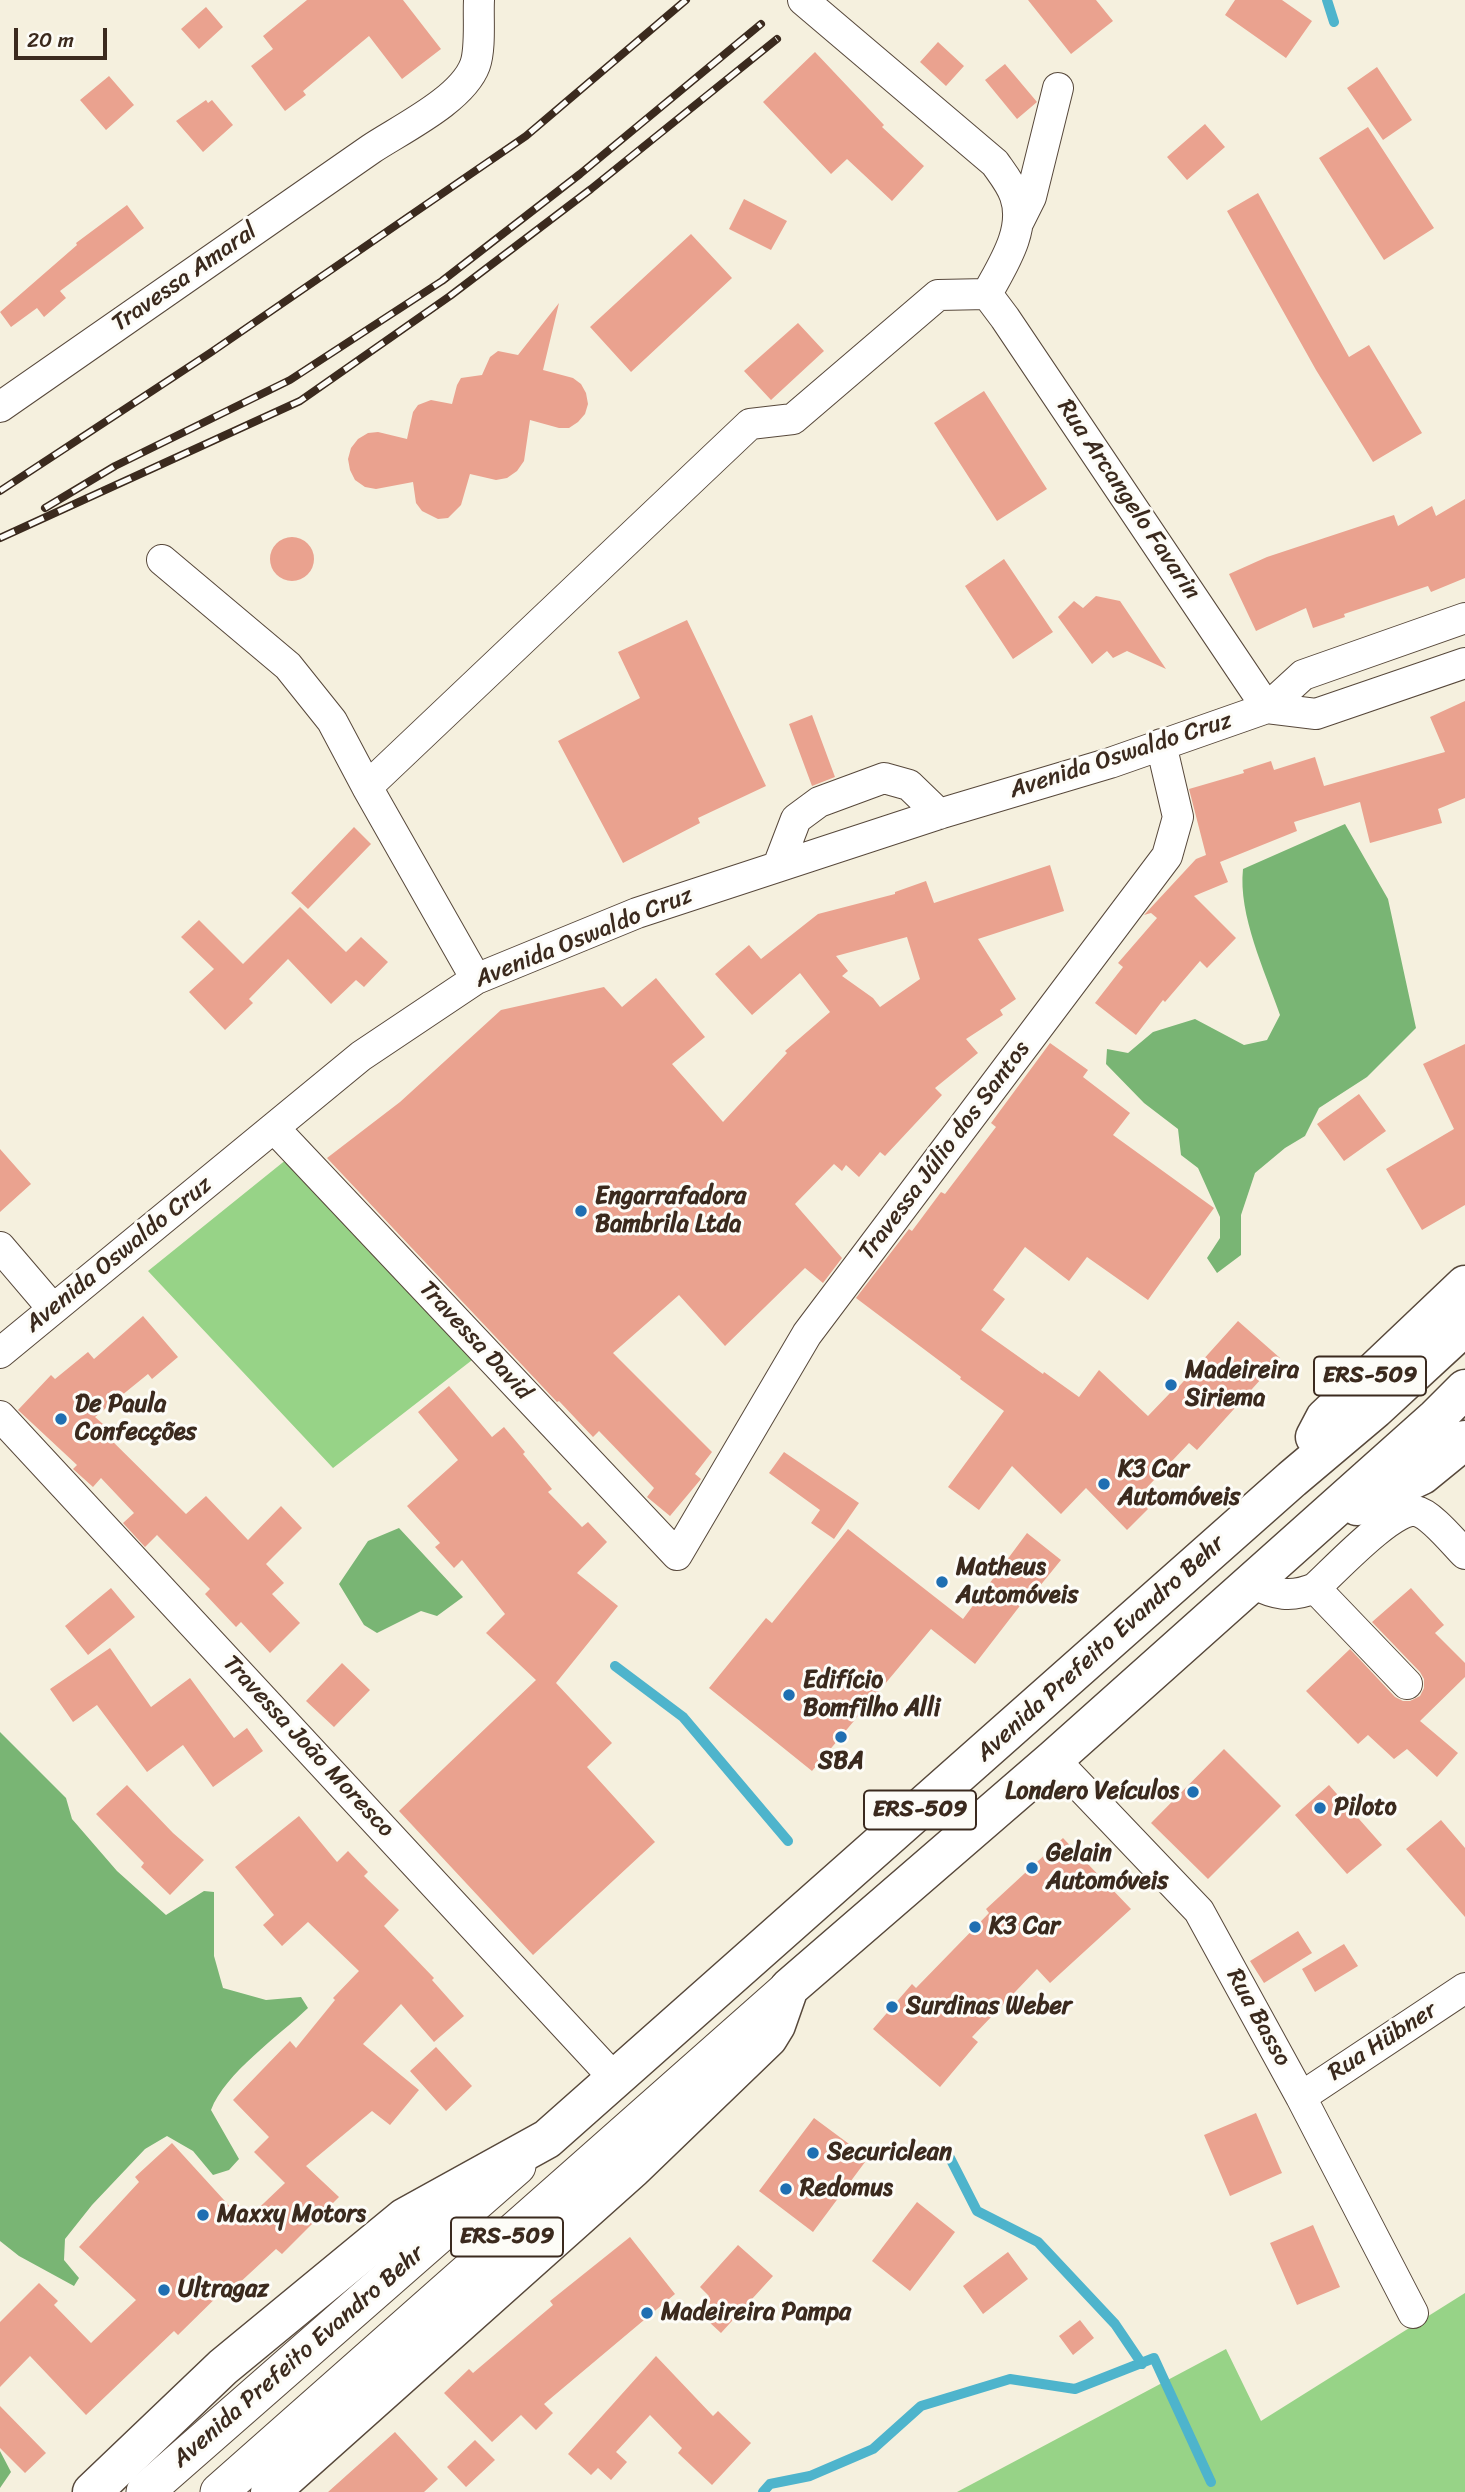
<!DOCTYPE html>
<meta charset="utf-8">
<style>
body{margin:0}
#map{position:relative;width:1465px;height:2492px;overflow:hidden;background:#f5f0de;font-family:Sriracha,sans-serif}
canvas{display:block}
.scale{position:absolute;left:14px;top:28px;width:93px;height:32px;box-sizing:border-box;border:4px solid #3b2a1e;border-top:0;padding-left:9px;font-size:21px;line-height:24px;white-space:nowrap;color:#3b2a1e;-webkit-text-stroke:5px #fdfcf7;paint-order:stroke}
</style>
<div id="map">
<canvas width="1465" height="2492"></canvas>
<div class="scale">20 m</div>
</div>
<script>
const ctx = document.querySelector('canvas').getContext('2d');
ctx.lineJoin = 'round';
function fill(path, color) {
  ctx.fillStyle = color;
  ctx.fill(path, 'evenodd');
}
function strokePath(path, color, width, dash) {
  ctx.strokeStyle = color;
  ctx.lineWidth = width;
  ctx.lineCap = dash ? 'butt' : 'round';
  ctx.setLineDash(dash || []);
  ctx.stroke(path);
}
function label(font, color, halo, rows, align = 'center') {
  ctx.font = font + ' Sriracha,sans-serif';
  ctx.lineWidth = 6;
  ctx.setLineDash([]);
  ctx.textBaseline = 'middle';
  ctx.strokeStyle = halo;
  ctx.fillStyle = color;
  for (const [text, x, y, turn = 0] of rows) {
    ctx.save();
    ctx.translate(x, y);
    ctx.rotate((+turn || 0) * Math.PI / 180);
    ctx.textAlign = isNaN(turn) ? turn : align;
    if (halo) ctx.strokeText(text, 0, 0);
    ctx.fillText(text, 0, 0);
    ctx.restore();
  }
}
fill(new Path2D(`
 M287,1159l189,198 -143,111 -185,-197z
 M1465,2293v199h-508l269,-143 35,72z`), '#97d387');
fill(new Path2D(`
 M1345,824l43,75 28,129 -49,49 -48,31 -14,28 -20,12 -30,25 -14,42v40l-24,18 -10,-15 13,-20v-21l-22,-49 -17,-13 -3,-26 -34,-26 -38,-39 1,-15 21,4 25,-21 42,-13 49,26 23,-5 13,-25c-15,-44 -42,-100 -37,-146z
 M399,1528l64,69 -26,19 -16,-5 -44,22 -13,-8 -25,-41 29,-43z
 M0,1732l66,66 6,21 45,52 49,44 38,-24 10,1v64l9,32 43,12 35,-3 7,11c-29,28 -83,65 -97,102l28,49 -10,11 -16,5 -20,-24 -26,-15 -22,13 -53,56 -27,34 -1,21 15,18 -5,8 -55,-30 -19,-15z
 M0,2451l11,21 -11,16z`), '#79b574');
strokePath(new Path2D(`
 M1327,0l7,22
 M615,1666l68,51 105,124
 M950,2158l27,53 61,31 77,82 27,40
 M763,2492l7,-8 40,-8 63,-27 48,-43 89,-27 65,10 79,-31 57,124`), '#4eb4cc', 10);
fill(new Path2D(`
 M307,0h96l38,49 -39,30 -33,-43 -66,55 3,4 -21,16 -34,-45 22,-17 -10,-13z
 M1028,0h68l17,21 -42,33z
 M1235,0h47l30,21 -26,37 -61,-43z
 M206,7l17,20 -24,22 -18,-20z
 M938,42l26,24 -18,20 -26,-24z
 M815,52l69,73 -2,2 42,39 -32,35 -45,-42 -16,15 -68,-72z
 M1005,64l32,38 -20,17 -32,-39z
 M1377,67l35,53 -29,20 -36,-52z
 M109,76l25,29 -28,25 -26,-30z
 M206,100l2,3 4,-3 21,25 -30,27 -27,-31z
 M1205,124l20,23 -38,33 -20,-23z
 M1368,127l66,101 -50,32 -65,-102z
 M1258,193l91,164 20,-12 53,88 -49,29 -57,-92 -89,-159z
 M744,199l43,22 -16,29 -42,-21z
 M127,205l17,23 -84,63 6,7 -22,19 -7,-9 -26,19 -11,-15 77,-67 -1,-2z
 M691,234l41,44 -101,94 -41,-45z
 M559,303l-16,67 30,8 8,6 5,9 2,11 -3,10 -7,8 -9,6h-10l-29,-8 -6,41 -7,10 -10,7 -11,2 -26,-6 -9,31 -13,13 -10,1 -16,-8 -6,-8 -3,-21 -37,7 -11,-2 -10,-7 -5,-10 -2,-11 3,-11 7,-9 10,-6 10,-1 29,7 6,-27 5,-7 13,-5 21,4 5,-19 4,-7 21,-3 8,-18 8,-6 20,4z
 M798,323l26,28 -53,49 -27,-29z
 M984,391l63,98 -50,32 -63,-98z
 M1465,499v79l-34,14 -3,-6 -84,28 1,3 -32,11 -7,-20 -50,23 -27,-57 38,-17 127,-42 4,11 34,-20 4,10z
 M270 559a22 22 0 1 1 44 0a22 22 0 1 1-44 0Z
 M1004,559l49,73 -40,27 -48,-73z
 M1096,596l24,5 46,68 -39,-18 -14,7 -6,-7 -15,13 -34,-47 16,-16 9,7z
 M687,620l79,166 -68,32 2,5 -77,40 -65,-122 82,-43 -22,-46z
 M1465,701v97l-27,11 4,14 -72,20 -10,-41 -66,20 3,9 -77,31 8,20 -34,14 42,42 -29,30 -7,-7 -35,41 -2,-2 -27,35 -41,-32 28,-36 -5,-4 39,-45 -6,-5 -7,2 52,-56 10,-4 -17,-66 55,-16 -1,-3 28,-9 3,9 41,-13 9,29 121,-34 -15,-35z
 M812,715l23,62 -23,9 -23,-62z
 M354,827l17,17 -63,65 -17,-16z
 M1050,865l14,46 -86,28 38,60 -16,11 3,5 -37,24 12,14 -43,35 7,7 -57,61 -5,-4 -21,25 -13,-12 -4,6 -8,-7 -39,40 47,54 -19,25 -18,-15 -80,78 -46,-51 -66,58 99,99 -17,22 6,5 -31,37 -23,-19 7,-9 -55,-57 -6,6 -34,-36 -2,1 -230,-244 73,-56 101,-92 103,-23 18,20 34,-29 49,59 -33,27 51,58 64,-69 -2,-2 45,-39 -30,-39 -48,42 -37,-41 34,-29 12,14 57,-45 77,-20v-2l31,-11 8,22zM907,937l13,42 -40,28 -7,-9 -31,-22 6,-5 -12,-15z
 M300,907l46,45 15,-15 27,25 -24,25 -8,-7 -25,24 -43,-45 -39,40 4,4 -28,27 -36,-38 25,-23 -33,-32 18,-17 44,44z
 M1050,1043l38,27 -5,7 47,36 -17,22 101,73 -66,92 -61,-43 -18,24 -44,-34 -32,43 12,9 -24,31 62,44 1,-2 35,25 20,-27 49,46 23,-24 2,1 65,-72 42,37 -83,92 -8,-7 -52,55 11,11 -21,21 -41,-42 -25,26 -49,-48 -33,44 -31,-23 56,-76 -44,-32 1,-2 -105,-79 53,-69 3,2 29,-39 4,2 51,-67 -5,-4z
 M1465,1044v161l-43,25 -36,-61 68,-40 -31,-65z
 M1359,1094l27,37 -42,30 -27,-37z
 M0,1149l31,35 -31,28z
 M143,1316l35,41 -26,22 -4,-5 -53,43 8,7 -4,4 87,86 20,-18 42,44 33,-34 21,22 -36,36 18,19 -12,11 28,29 -30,30 -29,-31 -5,5 -31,-33 5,-5 -53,-54 -12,12 -22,-24 11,-10 -33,-35 -8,9 -20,-18 4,-4 -59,-55 33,-35 4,4 33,-27 6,7z
 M449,1386l43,51 12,-10 21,25 -2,2 29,35 -4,3 34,35 6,-5 19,20 -30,31 41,33 -62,77 56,60 -25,24 68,75 -122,113 -134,-144 137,-131 -50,-47 19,-19 -43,-54 -8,8 -19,-21 5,-4 -33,-37 51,-46 -40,-48z
 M784,1452l75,51 -25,36 -23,-16 9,-13 -51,-37z
 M848,1529l115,90 64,-86 34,27 -22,27 -3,-2 -61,79 -44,-35 -119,142 -103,-83 57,-70 6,5z
 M111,1588l24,29 -47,38 -23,-29z
 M1411,1588l33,37 -9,8 30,30v14l-45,44 38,32 -21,24 -30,-28 -13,10 -26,-24 -10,9 -52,-53 44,-42 45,48 8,4h7l10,-5 4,-8v-9l-4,-7 -48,-50z
 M110,1648l41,59 39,-29 44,60 13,-10 16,23 -50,36 -30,-42 -36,27 -50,-67 -24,17 -23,-33z
 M342,1663l28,27 -36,37 -28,-26z
 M1224,1749l57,57 -73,73 -57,-56z
 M127,1785l46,48 31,27 -34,35 -29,-28 3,-4 -48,-49z
 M1329,1785l53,60 -35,29 -52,-59z
 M299,1816l38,46 11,-11 20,21 -4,4 35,34 -15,16 50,52 -2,2 32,36 -30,26 -33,-38 -38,40 56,46 -29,35 -18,-14 -66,55 33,31 -57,57 -6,-5 -41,38 -4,-4 -53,52 -4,-4 -88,84 -56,-59 -30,31v-65l39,-39 19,18 -4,4 37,38 45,-43 -57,-53 60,-65 -4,-5 37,-34 72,79 41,-39 -31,-31 15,-15 -36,-37 57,-59 6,7 39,-48 -2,-2 26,-27 -51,-49 -26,24 -19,-21 11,-10 -39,-48z
 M1441,1820l24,28v69l-59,-68z
 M1063,1838l68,71 -81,74 -13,-14 -65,68 6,5 -38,45 -67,-58 39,-45 4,4 73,-75 -3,-4z
 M1298,1931l14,22 -48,30 -14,-22z
 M1344,1944l14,22 -43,26 -13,-23z
 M436,2047l36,39 -26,25 -36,-40z
 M1256,2113l26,60 -52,23 -26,-61z
 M814,2118l54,40 -55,74 -54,-41z
 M917,2202l38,30 -45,59 -38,-30z
 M1313,2225l27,62 -43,18 -27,-62z
 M630,2237l45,57 -131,110 9,9 -17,17 -15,-15 -29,27 -48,-49 25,-24 4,4 80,-68 -3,-4z
 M738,2245l35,31 -52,57 -25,-23 13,-14 -9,-9z
 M1008,2252l20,27 -45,35 -20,-28z
 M1080,2320l14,18 -21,17 -14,-19z
 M656,2356l57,60 5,-5 33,32 -39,42 -34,-32 4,-5 -32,-33 -34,37 11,10 -16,18 -13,-12 -7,7 -23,-21z
 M0,2406l46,47 -21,20 -25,-25z
 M395,2432l43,47 -14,13h-96z
 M475,2440l20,20 -29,27 -19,-20z`), '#eaa28f');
const minor = new Path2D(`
 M803,0l192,163c7,10 16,21 20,33 12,34 -13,70 -28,98
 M1019,221l12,-24 27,-109
 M987,294l18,24 262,390
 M0,407l371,-258c30,-20 91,-49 104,-84 6,-17 3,-47 4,-65
 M162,560l126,106 44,55 35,66
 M1267,708l49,6 149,-51
 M778,866l18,-47 23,-17 65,-24 25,7 30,29
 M476,979l-109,-192 383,-363 43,-5 145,-124 49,-1
 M274,1128l403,427 130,-221 360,-478 11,-39 -17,-73
 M0,1247l53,62
 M0,1353l361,-297 115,-77 161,-66 302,-99 171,-51 157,-55 36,-33 162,-57
 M0,1416l615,663
 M1252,1583c23,12 39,15 63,5 18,-16 79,-82 101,-77 15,3 38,32 49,43
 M1315,1588l92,96
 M1054,1759l145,152 102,186 112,216
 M1301,2097l164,-109`);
const major = new Path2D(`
 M145,2492l372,-326
 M219,2492l570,-504`);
const highway = new Path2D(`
 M1315,1437l10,-19 140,-133
 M1357,1506l65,-31 43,-35
 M92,2492l131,-125 181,-149 143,-79 745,-660 83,-70 90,-83
 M270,2492l362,-323 136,-131 8,-13 13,-37 265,-229 382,-341 29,-29`);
strokePath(minor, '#57483b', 32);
strokePath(major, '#57483b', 39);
strokePath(highway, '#57483b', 41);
strokePath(minor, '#fff', 30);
strokePath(major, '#fff', 37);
strokePath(highway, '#fff', 38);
const rail = new Path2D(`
 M0,491l210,-138 316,-217 160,-136
 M45,508l70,-42 175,-86 152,-99 138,-107 181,-150
 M0,538l300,-137 150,-105 141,-107 186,-150`);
strokePath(rail, '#3b2a1e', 8);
strokePath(rail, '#fdfcf7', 5, [16]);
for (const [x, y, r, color] of [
 [581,1211,7,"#1f6fb2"],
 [1171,1385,7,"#1f6fb2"],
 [61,1419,7,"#1f6fb2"],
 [1104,1484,7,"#1f6fb2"],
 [942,1582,7,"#1f6fb2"],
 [789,1695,7,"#1f6fb2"],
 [841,1737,7,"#1f6fb2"],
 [1193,1792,7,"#1f6fb2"],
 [1320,1808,7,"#1f6fb2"],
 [1032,1868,7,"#1f6fb2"],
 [975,1927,7,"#1f6fb2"],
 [892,2007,7,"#1f6fb2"],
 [813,2153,7,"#1f6fb2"],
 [786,2189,7,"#1f6fb2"],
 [203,2215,7,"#1f6fb2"],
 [164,2290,7,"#1f6fb2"],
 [647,2313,7,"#1f6fb2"]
]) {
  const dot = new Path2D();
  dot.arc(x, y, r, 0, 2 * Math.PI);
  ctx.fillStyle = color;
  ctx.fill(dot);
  strokePath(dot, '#fdfcf7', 2.5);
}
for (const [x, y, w] of [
 [1370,1376,112],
 [920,1810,112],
 [507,2237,112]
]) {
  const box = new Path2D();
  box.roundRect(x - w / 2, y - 19.5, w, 39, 5);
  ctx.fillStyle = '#fdfcf7';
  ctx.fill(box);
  strokePath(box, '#3b2a1e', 2);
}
label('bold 23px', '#3b2a1e', null, [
 ["ERS-509",1370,1376],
 ["ERS-509",920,1810],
 ["ERS-509",507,2237]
]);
label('24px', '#3b2a1e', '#fdfcf7', [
 ["Travessa Amaral",185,278,-35],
 ["Rua Arcangelo Favarin",1128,500,56],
 ["Avenida Oswaldo Cruz",1121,756,-18],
 ["Avenida Oswaldo Cruz",584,938,-22],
 ["Travessa Júlio dos Santos",945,1151,-53],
 ["Avenida Oswaldo Cruz",119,1255,-39],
 ["Travessa David",475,1341,47],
 ["Avenida Prefeito Evandro Behr",1101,1649,-42],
 ["Travessa João Moresco",308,1747,47],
 ["Rua Basso",1258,2018,61],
 ["Rua Hübner",1383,2042,-33],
 ["Avenida Prefeito Evandro Behr",299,2357,-41]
]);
label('bold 24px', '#3b2a1e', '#fdfcf7', [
 ["Engarrafadora",595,1197],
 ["Bambrila Ltda",595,1225],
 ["Madeireira",1185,1371],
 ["Siriema",1185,1399],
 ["De Paula",75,1405],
 ["Confecções",75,1433],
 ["K3 Car",1118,1470],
 ["Automóveis",1118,1498],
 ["Matheus",956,1568],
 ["Automóveis",956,1596],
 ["Edifício",803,1681],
 ["Bomfilho Alli",803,1709],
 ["SBA",841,1762,"center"],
 ["Londero Veículos",1179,1792,"right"],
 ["Piloto",1334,1808],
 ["Gelain",1046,1854],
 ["Automóveis",1046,1882],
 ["K3 Car",989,1927],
 ["Surdinas Weber",906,2007],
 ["Securiclean",827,2153],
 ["Redomus",800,2189],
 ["Maxxy Motors",217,2215],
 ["Ultragaz",178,2290],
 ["Madeireira Pampa",661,2313]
], 'left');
</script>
